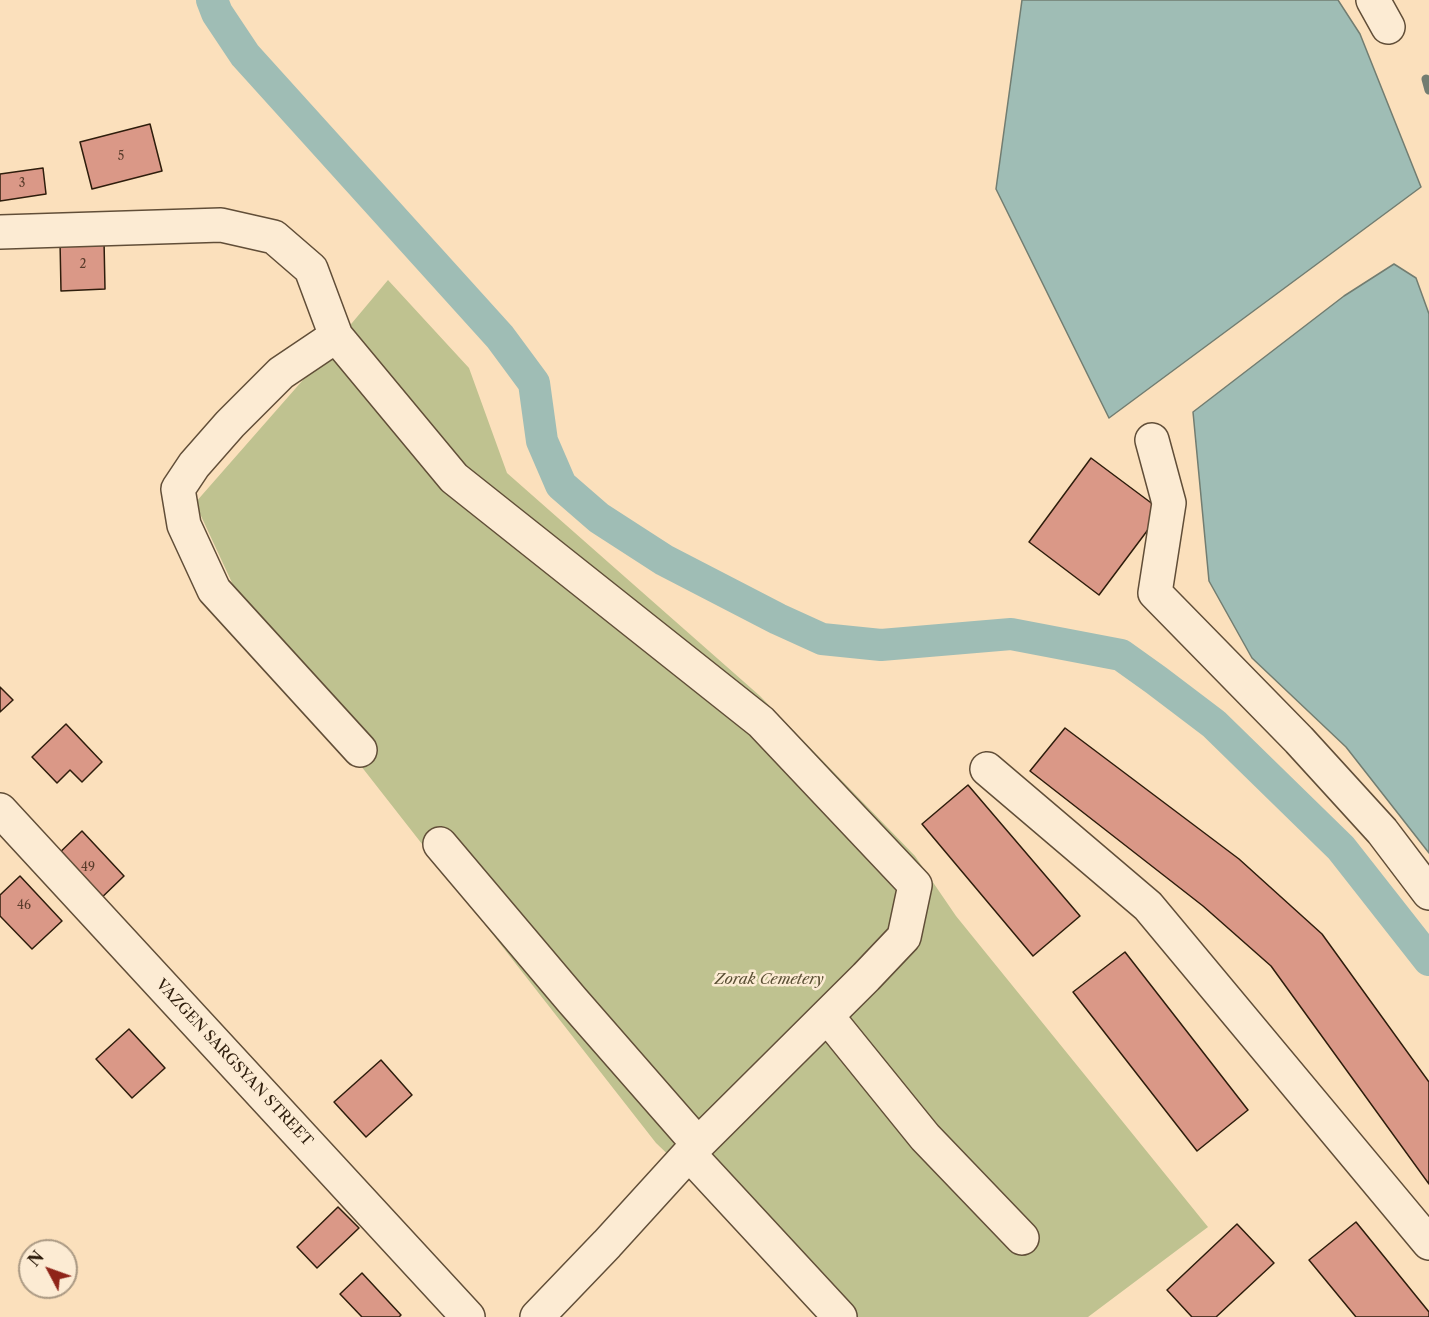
<!DOCTYPE html>
<style>
body{margin:0}
#map{position:relative;width:1429px;height:1317px;overflow:hidden;background:#fbe0bc;font-family:"Libre Caslon Text",serif}
canvas{display:block}
.north{position:absolute;left:18px;top:1239px;width:60px;height:60px;box-sizing:border-box;background:#fcebd3;border:2px solid #aa9983;border-radius:50%;rotate:311deg;font-size:16px;font-weight:700;line-height:24px;text-align:center;color:#2e1d0c}
.north::after{content:'';display:block;margin:auto;width:21px;height:27px;background:#8f2418;clip-path:polygon(50% 0,100% 100%,50% 72%,0 100%)}
</style>
<div id="map">
<canvas width="1429" height="1317"></canvas>
<div class="north">N</div>
</div>
<script>
const ctx = document.querySelector('canvas').getContext('2d');
ctx.lineJoin = 'round';
function fill(path, color) {
  ctx.fillStyle = color;
  ctx.fill(path, 'evenodd');
}
function strokePath(path, color, width, dash) {
  ctx.strokeStyle = color;
  ctx.lineWidth = width;
  ctx.lineCap = dash ? 'butt' : 'round';
  ctx.setLineDash(dash || []);
  ctx.stroke(path);
}
function label(font, color, halo, rows, align = 'center') {
  ctx.font = font + ' "Libre Caslon Text",serif';
  ctx.lineWidth = 5;
  ctx.setLineDash([]);
  ctx.textBaseline = 'middle';
  ctx.strokeStyle = halo;
  ctx.fillStyle = color;
  for (const [text, x, y, turn = 0] of rows) {
    ctx.save();
    ctx.translate(x, y);
    ctx.rotate((+turn || 0) * Math.PI / 180);
    ctx.textAlign = isNaN(turn) ? turn : align;
    if (halo) ctx.strokeText(text, 0, 0);
    ctx.fillText(text, 0, 0);
    ctx.restore();
  }
}
fill(new Path2D(`
 M388,280l81,88 38,105 253,223 155,160 41,60 252,311 -120,90h-251l-181,-174 -403,-515 -58,-125 136,-155z`), '#bfc290');
const water = new Path2D(`
 M1022,0h316l22,34 61,153 -312,231 -113,-229z
 M1394,264l22,14 13,36v539l-83,-106 -94,-89 -43,-77 -16,-169 151,-116z`);
fill(water, '#9fbdb5');
strokePath(water, '#727d71', 1.5);
strokePath(new Path2D(`
 M1426,79l3,11`), '#727d71', 9);
strokePath(new Path2D(`
 M212,0l5,13 28,42 255,282 34,46 8,58 19,44 38,33 65,42 114,59 44,20 59,6 130,-11 110,21 35,25 58,44 127,124 88,112`), '#9fbdb5', 32);
const building = new Path2D(`
 M150,124l12,47 -70,18 -12,-47z
 M43,168l3,26 -46,7v-27z
 M104,240l1,49 -44,2 -1,-50z
 M1091,458l71,53 -63,84 -70,-53z
 M0,687l13,13 -13,12z
 M66,724l36,38 -20,20 -12,-12 -13,13 -25,-26z
 M1065,728l174,131 83,75 107,148v102l-158,-218 -68,-60 -173,-135z
 M968,785l112,131 -47,40 -111,-132z
 M82,831l42,45 -30,29 -42,-45z
 M20,876l42,45 -30,28 -32,-33v-21z
 M1125,952l123,158 -51,41 -124,-159z
 M129,1029l36,39 -33,30 -36,-39z
 M381,1060l31,35 -46,42 -32,-35z
 M338,1207l21,21 -42,40 -20,-21z
 M1356,1222l73,90v5h-73l-47,-57z
 M1237,1224l37,39 -58,54h-24l-25,-27z
 M362,1273l39,42 -2,2h-37l-22,-23z`);
fill(building, '#da9887');
strokePath(building, '#2e1d0c', 1.5);
const minor = new Path2D(`
 M1373,0l15,27
 M0,232l221,-7 53,12 37,32 25,67 118,142 307,244 154,163 -11,52 -38,40 -168,167 -91,100 -70,73
 M336,336l-55,37 -51,51 -36,41 -16,24 6,36 30,65 146,160
 M1152,440l17,63 -14,90 144,147 83,91 47,62
 M987,769l161,137 281,337
 M0,810l468,507
 M440,844l132,156 126,144
 M827,1016l98,121 97,101
 M689,1154l151,163`);
strokePath(minor, '#614e38', 36);
strokePath(minor, '#fcebd3', 33);
label('12px', '#593c2b', null, [
 ["5",121,157],
 ["3",22,184],
 ["2",83,265],
 ["49",88,868],
 ["46",24,906]
]);
label('italic 15px', '#5a4f34', '#fcebd3', [
 ["Zorak Cemetery",769,980]
]);
label('15px', '#2e1d0c', '#fcebd3', [
 ["VAZGEN SARGSYAN STREET",234,1063,47]
]);
</script>
